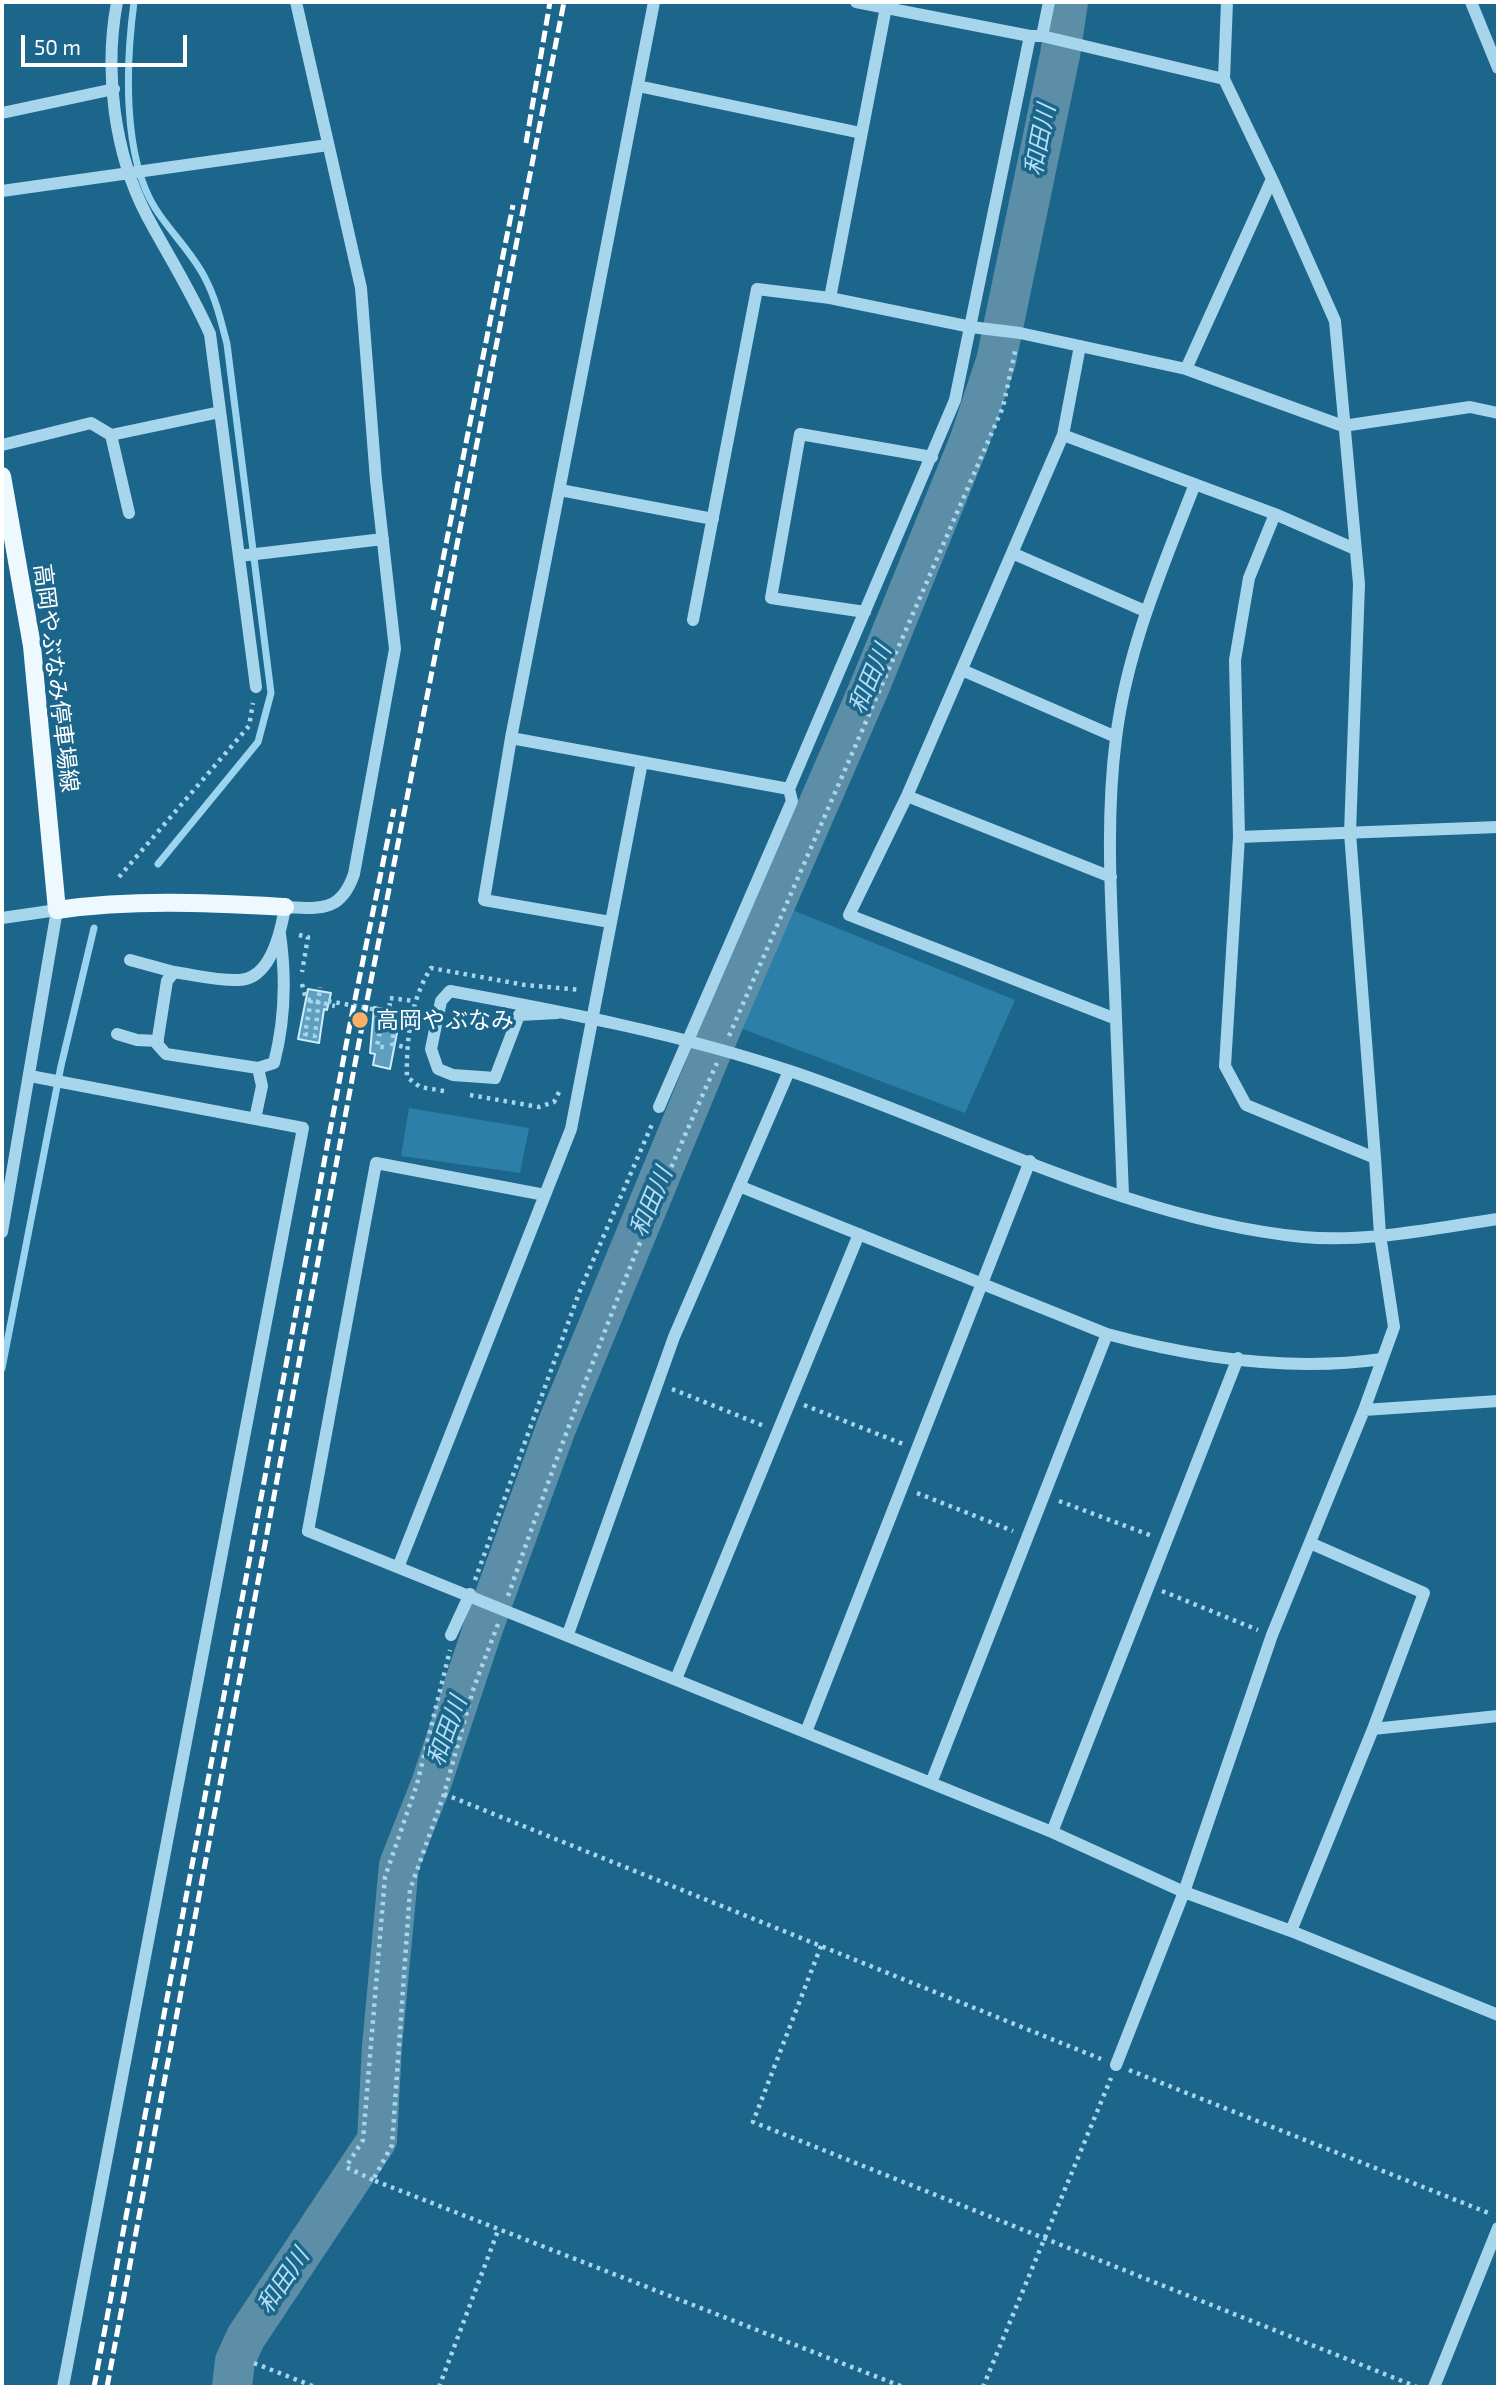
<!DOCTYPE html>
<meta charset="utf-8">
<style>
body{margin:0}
#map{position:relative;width:1500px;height:2389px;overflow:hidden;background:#1c658b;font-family:"Exo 2",sans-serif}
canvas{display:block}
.frame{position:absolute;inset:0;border:4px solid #fff;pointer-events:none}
.scale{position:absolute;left:21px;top:35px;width:166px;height:32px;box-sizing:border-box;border:4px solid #fff;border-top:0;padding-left:9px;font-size:21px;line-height:24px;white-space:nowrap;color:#fff;-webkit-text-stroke:5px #1c658b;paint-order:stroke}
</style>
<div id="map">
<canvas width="1500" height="2389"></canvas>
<div class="frame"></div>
<div class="scale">50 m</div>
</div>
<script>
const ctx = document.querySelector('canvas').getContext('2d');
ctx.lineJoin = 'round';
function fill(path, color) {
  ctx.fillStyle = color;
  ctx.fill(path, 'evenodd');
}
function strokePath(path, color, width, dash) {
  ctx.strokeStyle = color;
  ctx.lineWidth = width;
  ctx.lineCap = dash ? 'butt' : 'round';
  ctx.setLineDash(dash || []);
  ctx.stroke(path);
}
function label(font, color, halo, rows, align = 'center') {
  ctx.font = font + ' "Exo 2","Noto Sans JP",sans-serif';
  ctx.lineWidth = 7;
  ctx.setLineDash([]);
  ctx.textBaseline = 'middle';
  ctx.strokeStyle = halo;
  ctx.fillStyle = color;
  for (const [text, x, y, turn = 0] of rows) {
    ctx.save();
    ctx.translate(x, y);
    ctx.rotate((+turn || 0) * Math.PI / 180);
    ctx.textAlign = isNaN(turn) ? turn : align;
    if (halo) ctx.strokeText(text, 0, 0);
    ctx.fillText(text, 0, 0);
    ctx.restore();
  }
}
fill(new Path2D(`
 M790,909l225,91 -50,113 -225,-85z
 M409,1108l120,20 -9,45 -119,-17z`), '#2c7fa7');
strokePath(new Path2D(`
 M134,2c-8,60 -12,153 21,206 15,24 37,44 50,70 11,21 16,43 22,66l44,349 -13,49 -100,122
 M2,1368l59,-302 33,-138`), '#9bd4ee', 7);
strokePath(new Path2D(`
 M232,2387l3,-26 11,-24 131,-197 5,-94 17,-181 32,-81 51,-153 74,-203 169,-409 145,-333 99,-244 27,-81 64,-306 8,-53`), '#5c8ea8', 40);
const building = new Path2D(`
 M308,989l23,4 -4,17 -3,-1 -5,34 -21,-4z
 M374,1007l27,5 -11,57 -17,-4 2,-11 -5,-1z`);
fill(building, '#5e9ebe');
strokePath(building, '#cdebf9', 2);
strokePath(new Path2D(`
 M119,877l130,-151 4,-23
 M299,935l9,2 -6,35
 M302,984l4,15 29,7
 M390,998l25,3
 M311,1000l-6,34 10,2 5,-49
 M328,1001l66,12
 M380,1014l16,3 -4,27 16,4
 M389,1015l1,-17
 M383,1016l-6,30 11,2
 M729,1036l274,-629 13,-60
 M444,1091l-24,-4 -13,-10c-1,-37 4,-78 24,-109l94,17 56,5
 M470,1095l69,12 15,-5 6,-12
 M672,1389l92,37
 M804,1405l99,39
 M917,1493l96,38
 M1059,1501l93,35
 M475,1580l104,-287 74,-171
 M1162,1591l96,39
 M508,1596c63,-181 130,-359 209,-533
 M498,1624l-24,63 -30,107 657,265
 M444,1794l-34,96 -18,255 -19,35 530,207
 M821,1946l-68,176 664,265
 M1129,2070l362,144
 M373,2180l-27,-13 17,-27 22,-263 32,-93 33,-134
 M254,2363l61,24
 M439,2387l60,-159
 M983,2387l128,-309`), '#a7d6ec', 4.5, [3.5, 5]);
strokePath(new Path2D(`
 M117,2c-13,70 -3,151 30,214 22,41 44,75 63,118l46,353
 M856,2l174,34
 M1471,2l27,66
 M1042,36l182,43 48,100 63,142 24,263 -9,249 25,325
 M1224,79l3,-77
 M638,86l223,47
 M2,113l112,-24
 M2,191l326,-46
 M830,298l57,-296
 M1186,369l86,-190
 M111,435l18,78
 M1063,435l17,-89
 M2,445l89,-22 20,12 109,-23
 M1195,484c-32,82 -68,165 -79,254 -12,93 -3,188 0,281l-267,-104 58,-119 156,-361 212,79
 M560,490l153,29
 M1012,553l133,58
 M239,556l144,-17
 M865,612l-94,-14 29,-164 132,23
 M693,620l64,-331 73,9 141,29 49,6 166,36 157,57 127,-19 28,6
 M962,670l154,67
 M511,738l278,51
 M907,796l204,81
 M1239,837l259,-10
 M2,918l55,-8 -55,322
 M610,922l-126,-22 27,-162 143,-736
 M280,934c6,42 5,87 -6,129l-16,5 -92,-14 -9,-10 10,-63 7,-9c21,3 44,9 65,8 32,-1 42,-49 46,-73 36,2 56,5 69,-33l41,-225 -19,-169 -15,-192 -65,-286
 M130,960l44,12
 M557,1013l-38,2 -24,63 -42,-3 -15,-6 -7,-20 10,-48 9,-10c114,21 230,43 340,80 165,55 339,149 513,166 64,6 132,-9 195,-18
 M1116,1019l7,176
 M117,1034l20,6 21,1
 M30,1076l273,52 -240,1259
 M659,1107l133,-306 -3,-12 166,-389 75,-364h12l7,-34
 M255,1119l7,-33 -4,-18
 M739,1186l368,148c88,24 184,38 275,25
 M545,1195l-169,-32 -68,368 744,301 132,60 107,39 207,84
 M1364,1410l134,-9
 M1310,1543l114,50 -51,136 125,-13
 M399,1565l172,-436 71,-367
 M568,1634l106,-297 115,-266
 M451,1635l19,-41
 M676,1679l183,-445
 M806,1732l224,-571
 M931,1783l176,-449
 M1052,1832l186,-474
 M1291,1931l82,-202
 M1116,2065l68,-173 88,-257 92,-225 30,-83 -14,-92 -5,-77 -129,-53 -21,-39 14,-229 -4,-177 14,-82 26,-64 80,35
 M1434,2387l64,-159`), '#a7d6ec', 12);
strokePath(new Path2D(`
 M2,476l30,170 25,264c77,-11 151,-7 228,-3`), '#edf8ff', 18);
strokePath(new Path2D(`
 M526,143l24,-141
 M433,610l80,-405
 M94,2387l257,-1368 43,-210
 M107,2387l256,-1366 201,-1019`), '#fff', 5, [12, 5]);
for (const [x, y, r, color] of [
 [360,1020,9,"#fdaf65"]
]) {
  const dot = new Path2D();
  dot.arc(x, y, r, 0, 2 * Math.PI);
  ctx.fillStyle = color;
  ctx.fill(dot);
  strokePath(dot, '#1c658b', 2.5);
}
label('23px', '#fff', '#1c658b', [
 ["高岡やぶなみ停車場線",56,678,83]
]);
label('23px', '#fff', '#1c658b', [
 ["高岡やぶなみ",376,1020]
], 'left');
label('italic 24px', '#b3dff4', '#1c658b', [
 ["和田川",1040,140,-79],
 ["和田川",870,679,-67],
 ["和田川",651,1202,-67],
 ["和田川",447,1731,-70],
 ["和田川",283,2281,-56]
]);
</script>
